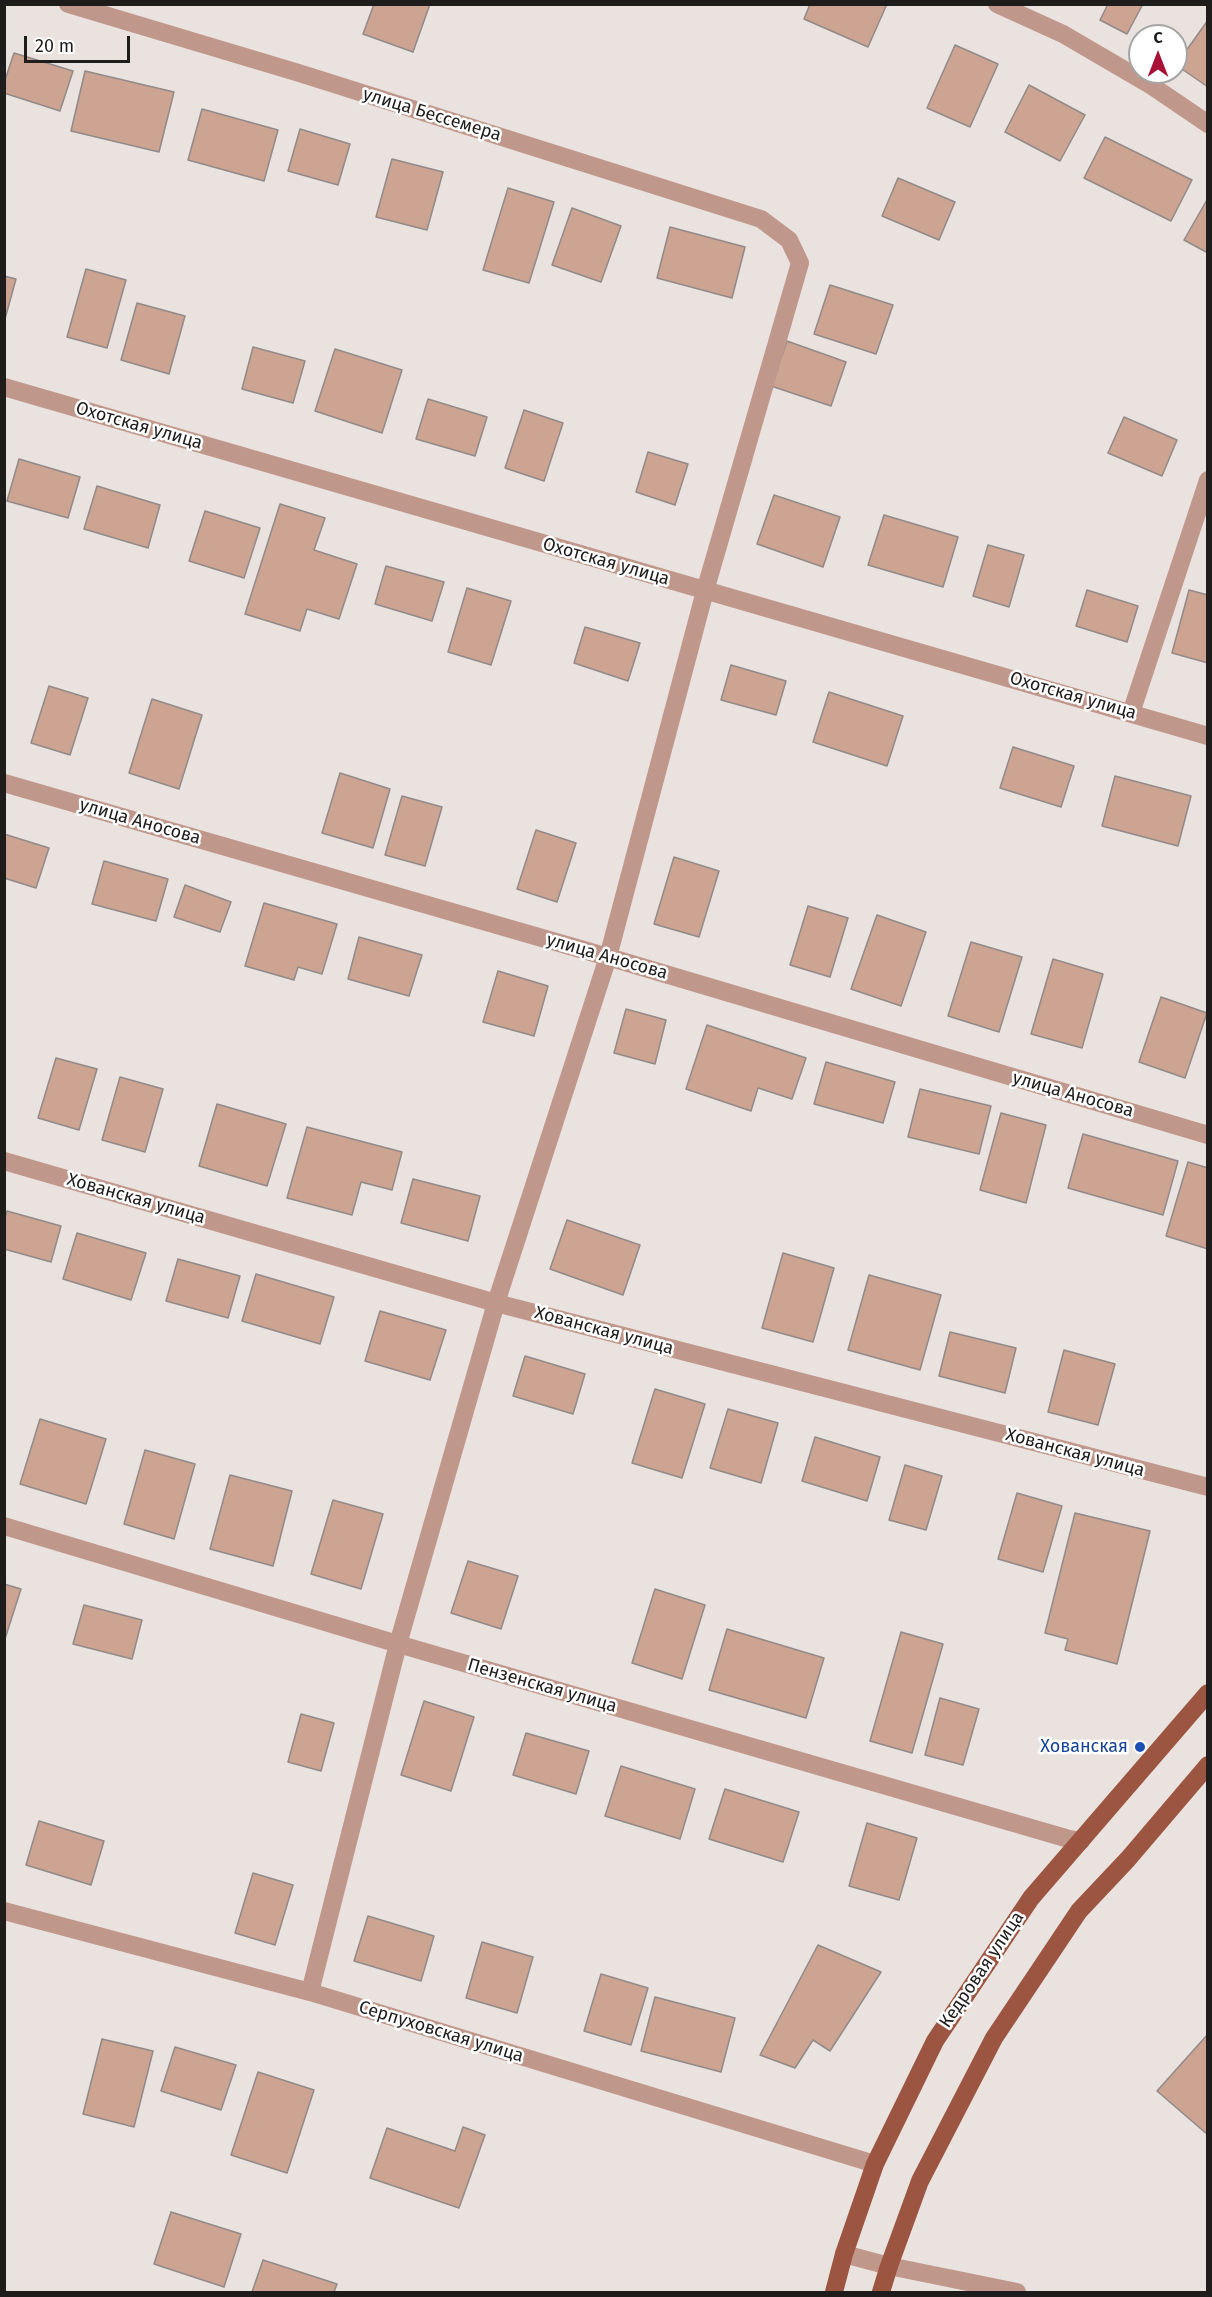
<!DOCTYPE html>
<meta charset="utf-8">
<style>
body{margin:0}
#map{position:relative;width:1212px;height:2297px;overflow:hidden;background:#e9e2df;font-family:"Fira Sans",sans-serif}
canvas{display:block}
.frame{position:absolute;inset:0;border:6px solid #1f1d1c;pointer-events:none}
.north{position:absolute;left:1128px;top:24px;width:60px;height:60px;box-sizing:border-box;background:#fff;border:2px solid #a5a5a4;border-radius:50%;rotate:0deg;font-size:16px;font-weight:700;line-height:24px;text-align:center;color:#1f1d1c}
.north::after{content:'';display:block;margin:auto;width:21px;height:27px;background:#a91236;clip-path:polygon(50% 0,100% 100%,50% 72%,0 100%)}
.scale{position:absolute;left:24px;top:36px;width:106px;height:27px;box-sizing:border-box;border:3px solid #1f1d1c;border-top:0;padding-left:8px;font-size:18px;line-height:21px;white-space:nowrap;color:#1f1d1c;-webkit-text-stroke:4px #fff;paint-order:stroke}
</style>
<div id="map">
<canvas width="1212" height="2297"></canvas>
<div class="frame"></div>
<div class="north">С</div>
<div class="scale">20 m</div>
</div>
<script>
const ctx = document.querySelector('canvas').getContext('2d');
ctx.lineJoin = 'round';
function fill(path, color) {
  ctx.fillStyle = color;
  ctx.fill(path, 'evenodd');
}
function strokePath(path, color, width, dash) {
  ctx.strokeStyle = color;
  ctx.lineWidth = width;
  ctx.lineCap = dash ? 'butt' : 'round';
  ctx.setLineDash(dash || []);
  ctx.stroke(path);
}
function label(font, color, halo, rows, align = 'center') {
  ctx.font = font + ' "Fira Sans",sans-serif';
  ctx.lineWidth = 5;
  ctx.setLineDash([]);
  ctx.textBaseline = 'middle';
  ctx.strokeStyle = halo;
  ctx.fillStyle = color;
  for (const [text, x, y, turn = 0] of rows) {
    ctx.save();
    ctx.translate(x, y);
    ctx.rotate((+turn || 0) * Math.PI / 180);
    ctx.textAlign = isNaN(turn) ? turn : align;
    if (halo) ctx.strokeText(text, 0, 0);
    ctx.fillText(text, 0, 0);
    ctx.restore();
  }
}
const building = new Path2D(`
 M374,4h56l-17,48 -50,-18z
 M810,4h77l-19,43 -64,-28z
 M1108,4h35l-16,30 -27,-14z
 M1208,20v67l-32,-22z
 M955,45l43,19 -28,63 -43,-19z
 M14,53l59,18 -13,40 -56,-18v-10z
 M85,71l89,21 -15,60 -88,-21z
 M1029,85l56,30 -25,46 -55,-29z
 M202,109l76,21 -14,51 -76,-21z
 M300,129l50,15 -12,41 -50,-14z
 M1105,137l87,43 -21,41 -87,-43z
 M392,159l51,13 -16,58 -51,-13z
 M898,178l57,24 -16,38 -57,-24z
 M508,188l46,14 -25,81 -46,-13z
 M1208,198v55l-24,-13z
 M572,208l49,18 -20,56 -49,-17z
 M670,227l75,20 -13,51 -75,-20z
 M86,269l40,11 -19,68 -40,-11z
 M4,276l12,3 -11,40h-1z
 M830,285l63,20 -17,49 -62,-20z
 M137,303l48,13 -16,58 -48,-14z
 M787,341l59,21 -15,44 -60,-20z
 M253,347l52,14 -12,42 -51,-14z
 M335,349l67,21 -20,63 -67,-22z
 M428,399l59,18 -12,39 -59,-17z
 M524,410l39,13 -19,58 -39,-13z
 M1124,417l53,23 -15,36 -54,-23z
 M648,452l40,12 -13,41 -39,-13z
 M19,459l61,18 -12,41 -61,-17z
 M97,486l63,19 -12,43 -64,-19z
 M774,495l66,22 -17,50 -66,-23z
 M280,504l45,14 -11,32 43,14 -18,55 -32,-10 -7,22 -55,-17z
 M205,511l55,17 -16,50 -55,-17z
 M884,515l74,22 -15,50 -75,-22z
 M988,545l36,10 -15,52 -36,-11z
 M386,566l58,16 -12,39 -57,-17z
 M467,588l44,13 -20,64 -43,-13z
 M1087,590l51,16 -11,36 -51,-16z
 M1189,590l19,5v68l-36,-10z
 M585,627l55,16 -12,38 -54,-18z
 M731,665l55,16 -10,34 -55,-15z
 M49,686l39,12 -18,57 -39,-12z
 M829,692l74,24 -16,50 -74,-24z
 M152,699l50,16 -23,74 -50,-16z
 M1013,747l61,19 -13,41 -61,-19z
 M340,773l50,16 -17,59 -51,-15z
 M1115,776l76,20 -13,50 -76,-20z
 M402,796l40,11 -17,59 -40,-11z
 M536,830l40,13 -19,59 -40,-13z
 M4,834l45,14 -13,40 -32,-10z
 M674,857l45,14 -20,66 -45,-13z
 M104,861l64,18 -12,42 -64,-17z
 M185,885l46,17 -11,30 -46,-15z
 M264,903l73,21 -15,50 -24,-7 -4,13 -49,-14z
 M808,906l40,12 -18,59 -40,-12z
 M877,915l49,17 -25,74 -50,-17z
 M359,937l63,18 -13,41 -61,-17z
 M971,942l51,15 -23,75 -51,-16z
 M1053,959l50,15 -21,74 -51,-14z
 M498,971l50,15 -14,50 -51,-14z
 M1161,997l46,16 -22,65 -46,-16z
 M626,1009l40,11 -11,44 -41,-11z
 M707,1025l99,33 -14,41 -34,-11 -7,23 -65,-22z
 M56,1058l41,11 -18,61 -41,-12z
 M826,1062l69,20 -12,41 -69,-19z
 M120,1077l43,12 -18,63 -43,-12z
 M920,1089l71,17 -12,48 -71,-17z
 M217,1104l69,20 -19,62 -68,-20z
 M1001,1113l45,12 -20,78 -46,-13z
 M307,1127l95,25 -10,38 -31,-8 -9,33 -65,-17z
 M1083,1134l95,27 -15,54 -95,-27z
 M1188,1162l20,6v81l-42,-13z
 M413,1179l67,17 -12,45 -67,-18z
 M7,1211l54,15 -10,36 -47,-13v-28z
 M567,1220l73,25 -17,50 -73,-26z
 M77,1233l69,20 -15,47 -68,-21z
 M783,1253l51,15 -21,74 -51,-14z
 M178,1259l62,17 -12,42 -62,-17z
 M256,1274l78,23 -14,47 -78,-23z
 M869,1275l72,20 -21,75 -72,-20z
 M380,1311l66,19 -16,50 -65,-19z
 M950,1332l66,16 -11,45 -66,-17z
 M1064,1350l51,14 -17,61 -50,-13z
 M525,1356l60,18 -12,40 -60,-18z
 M655,1389l50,15 -23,74 -50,-15z
 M728,1409l50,14 -17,60 -51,-15z
 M40,1419l66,20 -20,65 -66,-20z
 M815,1437l65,20 -13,44 -65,-20z
 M145,1450l50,14 -21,75 -50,-15z
 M905,1465l37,11 -16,54 -37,-10z
 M230,1475l62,16 -19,75 -63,-17z
 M1017,1493l45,13 -19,66 -45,-13z
 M333,1500l50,14 -22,75 -50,-15z
 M1075,1513l75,18 -33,133 -52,-14 3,-11 -23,-6z
 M468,1561l50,15 -17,53 -50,-16z
 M4,1584l17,5 -17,53z
 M655,1589l50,16 -23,74 -50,-16z
 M84,1605l58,15 -10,39 -59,-15z
 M727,1629l97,29 -18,60 -97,-28z
 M901,1632l42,12 -31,109 -42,-12z
 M940,1698l39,11 -16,56 -38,-10z
 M424,1701l50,16 -23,74 -50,-16z
 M301,1714l33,9 -13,48 -33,-9z
 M526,1733l63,18 -13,43 -63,-19z
 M621,1766l74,23 -15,50 -75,-23z
 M725,1789l74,23 -16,50 -74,-23z
 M39,1821l65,20 -13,44 -65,-20z
 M867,1823l50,15 -18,62 -50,-14z
 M253,1873l40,12 -18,60 -40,-12z
 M368,1916l66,20 -13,45 -67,-20z
 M482,1942l51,15 -16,56 -51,-15z
 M818,1945l63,27 -51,79 -17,-11 -18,28 -35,-13z
 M601,1974l47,14 -17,57 -47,-14z
 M655,1997l80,21 -14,54 -80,-21z
 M1208,2034v101l-51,-44z
 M102,2039l51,12 -19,76 -51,-13z
 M175,2047l61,18 -15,45 -60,-19z
 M258,2072l56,18 -27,83 -56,-18z
 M463,2127l22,8 -26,73 -89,-30 17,-50 68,23z
 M171,2212l70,22 -17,53 -70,-23z
 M263,2260l74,24 -3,8h-82z`);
fill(building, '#cda392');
strokePath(building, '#918a88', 1.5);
strokePath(new Path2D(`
 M68,4l231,69 462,146 28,21 11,23 -95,328 -97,366 -112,346 -98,341 -88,348
 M997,4l66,30 89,52 56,38
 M4,387l1204,349
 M1131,713l77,-233
 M4,783l604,174 600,178
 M4,1161l492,142 712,184
 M4,1526l394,118 671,195 12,2
 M4,1911l306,81 565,172
 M844,2254l45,12 128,26`), '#c0978b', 18);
strokePath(new Path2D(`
 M834,2292l10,-38 31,-90 60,-123 96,-143 177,-205
 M881,2292l8,-26 31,-85 74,-143 85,-127 49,-52 80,-94`), '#9b5541', 18);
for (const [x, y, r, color] of [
 [1140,1747,6,"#1a4fb4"]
]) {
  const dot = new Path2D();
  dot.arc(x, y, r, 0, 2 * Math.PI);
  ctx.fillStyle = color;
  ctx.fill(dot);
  strokePath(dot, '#fff', 2);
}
label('18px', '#1f1d1c', '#fff', [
 ["улица Бессемера",432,115,17],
 ["Охотская улица",139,426,16],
 ["Охотская улица",606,562,16],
 ["Охотская улица",1073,696,16],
 ["улица Аносова",140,822,16],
 ["улица Аносова",607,957,16],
 ["улица Аносова",1073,1095,16],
 ["Хованская улица",136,1199,16],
 ["Хованская улица",604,1331,15],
 ["Хованская улица",1075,1453,15],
 ["Пензенская улица",542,1686,16],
 ["Кедровая улица",982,1970,-56],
 ["Серпуховская улица",441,2032,17]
]);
label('18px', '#164399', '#fff', [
 ["Хованская",1128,1747]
], 'right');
</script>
